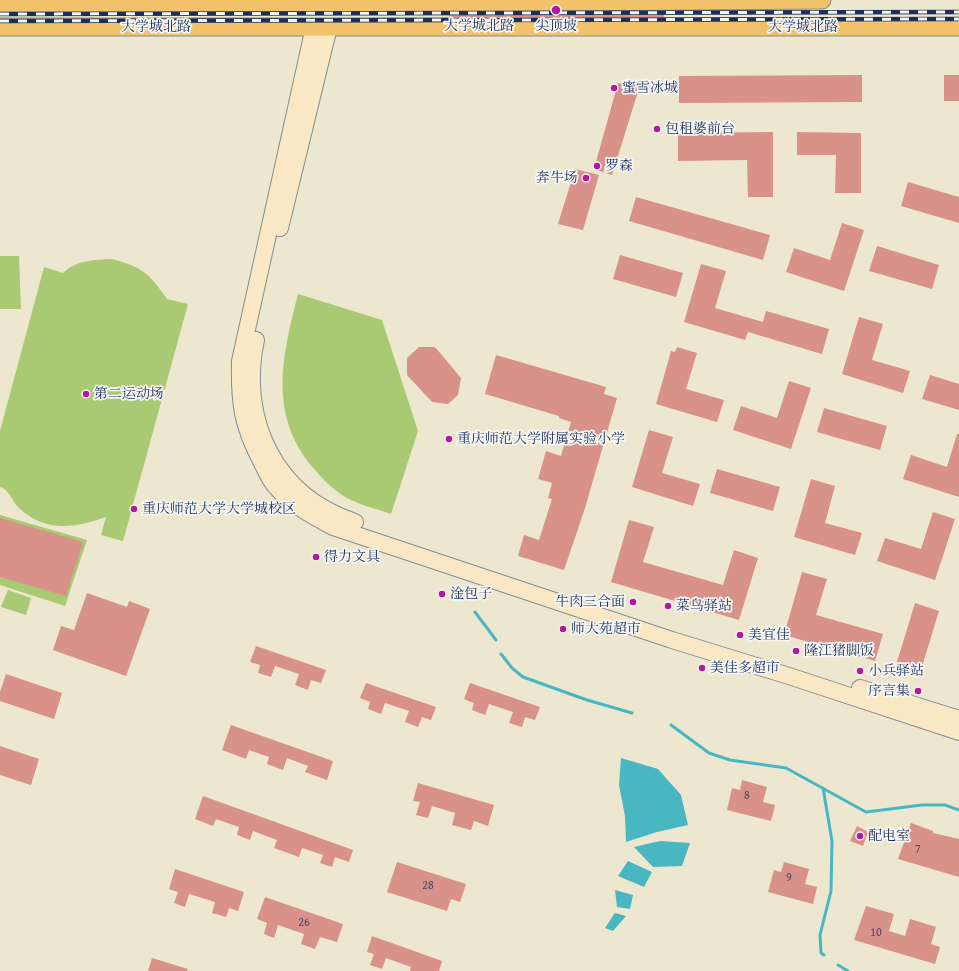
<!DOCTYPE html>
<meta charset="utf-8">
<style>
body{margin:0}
canvas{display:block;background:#ece7ce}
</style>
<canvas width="959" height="971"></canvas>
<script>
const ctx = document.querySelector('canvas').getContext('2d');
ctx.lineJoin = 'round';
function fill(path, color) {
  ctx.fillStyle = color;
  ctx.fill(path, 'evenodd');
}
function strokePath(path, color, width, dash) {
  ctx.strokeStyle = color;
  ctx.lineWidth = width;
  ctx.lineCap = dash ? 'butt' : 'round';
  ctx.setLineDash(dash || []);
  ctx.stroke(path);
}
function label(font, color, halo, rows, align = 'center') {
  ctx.font = font + ' "Gentium Book Plus","Noto Serif SC",serif';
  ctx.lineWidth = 3.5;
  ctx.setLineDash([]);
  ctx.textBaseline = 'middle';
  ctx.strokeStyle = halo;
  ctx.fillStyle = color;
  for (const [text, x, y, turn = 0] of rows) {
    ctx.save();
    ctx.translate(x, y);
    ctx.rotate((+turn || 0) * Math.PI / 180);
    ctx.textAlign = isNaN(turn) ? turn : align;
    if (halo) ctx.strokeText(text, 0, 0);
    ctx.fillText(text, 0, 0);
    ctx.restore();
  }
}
fill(new Path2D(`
 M0,256h19l2,53h-21z
 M112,259c30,8 37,14 55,40l21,5 -65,237 -22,-6 5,-18c-31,11 -62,16 -88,-10 -6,-6 -9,-18 -18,-20v-56l44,-164 19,6c13,-13 32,-13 49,-14z
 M298,294l84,26 36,111 -27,83c-13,-5 -28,-8 -40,-14 -13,-6 -26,-18 -35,-29 -49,-54 -34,-114 -18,-177z
 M0,515l87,25 -22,66 -65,-21z
 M8,590l23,8 -5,17 -25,-8z`), '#a9ca72');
fill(new Path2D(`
 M621,758l37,11 23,26 7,30 -31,7 -31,10 -1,-26 -6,-31z
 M660,841l30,2 -8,23 -29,1 -19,-20z
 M628,861l24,11 -8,15 -26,-11z
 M615,890l18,5 -3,14 -13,-2z
 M615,913l11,3 -13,15 -8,-3z`), '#49b7c2');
strokePath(new Path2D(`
 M475,612l21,28
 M501,654l11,14 11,9 64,23 45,13
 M671,725l38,28 21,7 56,8 80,44 56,-7h23l14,5
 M823,788l9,53 -1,50 -11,44 1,18 3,2
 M838,965l10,6`), '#49b7c2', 3);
fill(new Path2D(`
 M664,11v6h-215v-4z
 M862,75v27l-183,1v-27z
 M944,75h15v26h-15z
 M618,83l22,2 -28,90 -18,-6z
 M773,132v65h-25l-1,-37 -69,1v-28z
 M797,132l64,1v60h-26l1,-38h-39z
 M575,169l24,6 -16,55 -25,-6z
 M908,182l51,15v26l-58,-17z
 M636,197l134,38 -7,25 -134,-39z
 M842,223l22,7 -20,61 -58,-19 8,-24 36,12z
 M877,246l62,19 -7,24 -63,-18z
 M620,255l63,18 -7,24 -63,-18z
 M701,264l25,7 -11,37 48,14 3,-11 63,18 -7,25 -74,-22 -3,8 -61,-18z
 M859,317l24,7 -11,36 38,11 -7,22 -61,-19z
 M419,347h16l26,31 -3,17 -10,9 -16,-2 -25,-27v-17z
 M677,347l20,6 -11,36 38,11 -7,22 -61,-18 15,-53 4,1z
 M496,355l110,32 -2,7 13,4 -32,110 -21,62 -46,-14 6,-21 15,5 13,-41 -4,-1 4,-15 -14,-4 8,-28 15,5 10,-34 -12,-4v-2l-74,-22z
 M930,375l29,9v26l-37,-11z
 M789,381l22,7 -20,61 -58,-19 8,-24 36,12z
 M824,408l63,18 -7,24 -63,-18z
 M649,430l24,7 -11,36 38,11 -7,22 -61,-19z
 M957,434h2v63l-56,-18 8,-24 36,12z
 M717,469l63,18 -7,24 -63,-18z
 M811,479l24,7 -10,37 37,10 -7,22 -61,-18z
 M933,512l22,7 -20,61 -58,-19 8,-23 36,11z
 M0,518l83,24 -17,54 -66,-19z
 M629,520l25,7 -11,35 80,23 11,-35 24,8 -19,62 -128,-38z
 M802,572l25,7 -11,36 67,19 -8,27 -91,-26z
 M87,593l40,14 2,-6 21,8 -24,67 -73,-26 8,-24 13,4z
 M915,603l24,8 -19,62 -24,-8z
 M256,646l70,24 -5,13 -10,-3 -3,10 -13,-5 4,-11 -24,-8 -4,11 -13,-4 2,-8 -10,-3z
 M6,674l56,19 -8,26 -54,-18v-9z
 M366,683l70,24 -5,13 -9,-3 -4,10 -13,-5 4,-11 -24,-8 -4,11 -13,-5 2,-7 -10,-4z
 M470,683l70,24 -5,13 -10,-3 -3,10 -13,-4 4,-11 -24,-8 -4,11 -13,-5 2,-7 -10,-4z
 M231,725l102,36 -6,19 -22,-8 3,-6 -21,-8 -4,12 -16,-6 2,-7 -20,-7 -3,9 -24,-9z
 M0,746l39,13 -8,26 -31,-10z
 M742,780l25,7 -4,15 12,3 -4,16 -44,-11 5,-22 8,2z
 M418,783l76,22 -6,21 -14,-5 -3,9 -19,-5 3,-12 -23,-7 -4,12 -12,-3 4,-13 -7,-1z
 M203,796l150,54 -4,12 -14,-5 -3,10 -12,-4 3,-8 -21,-7 -3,9 -25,-9 3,-8 -24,-9 -3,9 -13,-5 2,-8 -23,-8 -3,7 -18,-7z
 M911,823l22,8v2l26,6v38l-61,-18z
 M857,826l11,6 -5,14 -13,-5z
 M397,862l69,22 -6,18 -9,-3 -4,12 -60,-19z
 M784,862l25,7 -4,15 12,3 -4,17 -45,-12 6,-22 7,2z
 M175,869l69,23 -6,19 -9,-3 -3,9 -14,-4 3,-11 -26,-8 -4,13 -11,-4 4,-11 -9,-3z
 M265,897l78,27 -6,18 -17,-5 -5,12 -14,-5 3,-10 -26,-9 -4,13 -10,-4 3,-11 -10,-4z
 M866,906l28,8 -5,17 16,5 5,-17 26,8 -5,17 9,3 -5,17 -81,-24z
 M372,936l70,25 -3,10h-29l1,-4 -25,-9 -4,11 -12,-4 4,-11 -7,-2z
 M152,958l36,11 -1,2h-39z`), '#d89289');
const secondary = new Path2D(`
 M314,27l-74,334c-1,43 2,64 22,102 4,8 8,18 14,24 15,18 37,29 57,40l339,113 117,36 170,56
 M280,228l49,-201
 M256,340c-17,80 19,156 99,182
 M860,688l99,31`);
const primary = new Path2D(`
 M0,4h333l489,-4
 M0,27h959`);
strokePath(secondary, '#848b96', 18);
strokePath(primary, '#848b96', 19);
strokePath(secondary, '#fae7c3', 16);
strokePath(primary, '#f2c26a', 17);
const rail = new Path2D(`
 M0,14l959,-2
 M0,21l959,-2`);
strokePath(rail, '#1b2f5e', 4.5);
strokePath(rail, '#f6f6f2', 3, [9]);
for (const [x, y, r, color] of [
 [556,10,5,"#b5179e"],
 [614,88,4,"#b5179e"],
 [657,129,4,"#b5179e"],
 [597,166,4,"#b5179e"],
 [586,178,4,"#b5179e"],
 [86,394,4,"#b5179e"],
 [449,439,4,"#b5179e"],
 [134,509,4,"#b5179e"],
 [316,557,4,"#b5179e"],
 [442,594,4,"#b5179e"],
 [633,602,4,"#b5179e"],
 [668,606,4,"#b5179e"],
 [563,629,4,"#b5179e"],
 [740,635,4,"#b5179e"],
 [796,651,4,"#b5179e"],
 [702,668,4,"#b5179e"],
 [860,671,4,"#b5179e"],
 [918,691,4,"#b5179e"],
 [860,836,4,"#b5179e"]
]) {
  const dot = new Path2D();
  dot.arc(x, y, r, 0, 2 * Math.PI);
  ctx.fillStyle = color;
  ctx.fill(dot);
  strokePath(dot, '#f6f6f2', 1.5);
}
label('12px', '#4a4869', null, [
 ["8",747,796],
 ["7",918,850],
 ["9",789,878],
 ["28",428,886],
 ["26",304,923],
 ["10",876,933]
]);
label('14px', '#1b2f5e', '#f6f6f2', [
 ["大学城北路",479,26],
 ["大学城北路",156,27],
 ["大学城北路",803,27]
]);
label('14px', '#1b2f5e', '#f6f6f2', [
 ["尖顶坡",556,26,"center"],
 ["蜜雪冰城",622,88],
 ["包租婆前台",665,129],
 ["罗森",605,166],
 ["奔牛场",578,178,"right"],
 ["第二运动场",94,394],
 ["重庆师范大学附属实验小学",457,439],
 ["重庆师范大学大学城校区",142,509],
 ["得力文具",324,557],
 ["淦包子",450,594],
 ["牛肉三合面",625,602,"right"],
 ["菜鸟驿站",676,606],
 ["师大苑超市",571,629],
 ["美宜佳",748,635],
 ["隆江猪脚饭",804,651],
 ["美佳多超市",710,668],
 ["小兵驿站",868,671],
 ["序言集",910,691,"right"],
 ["配电室",868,836]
], 'left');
</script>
